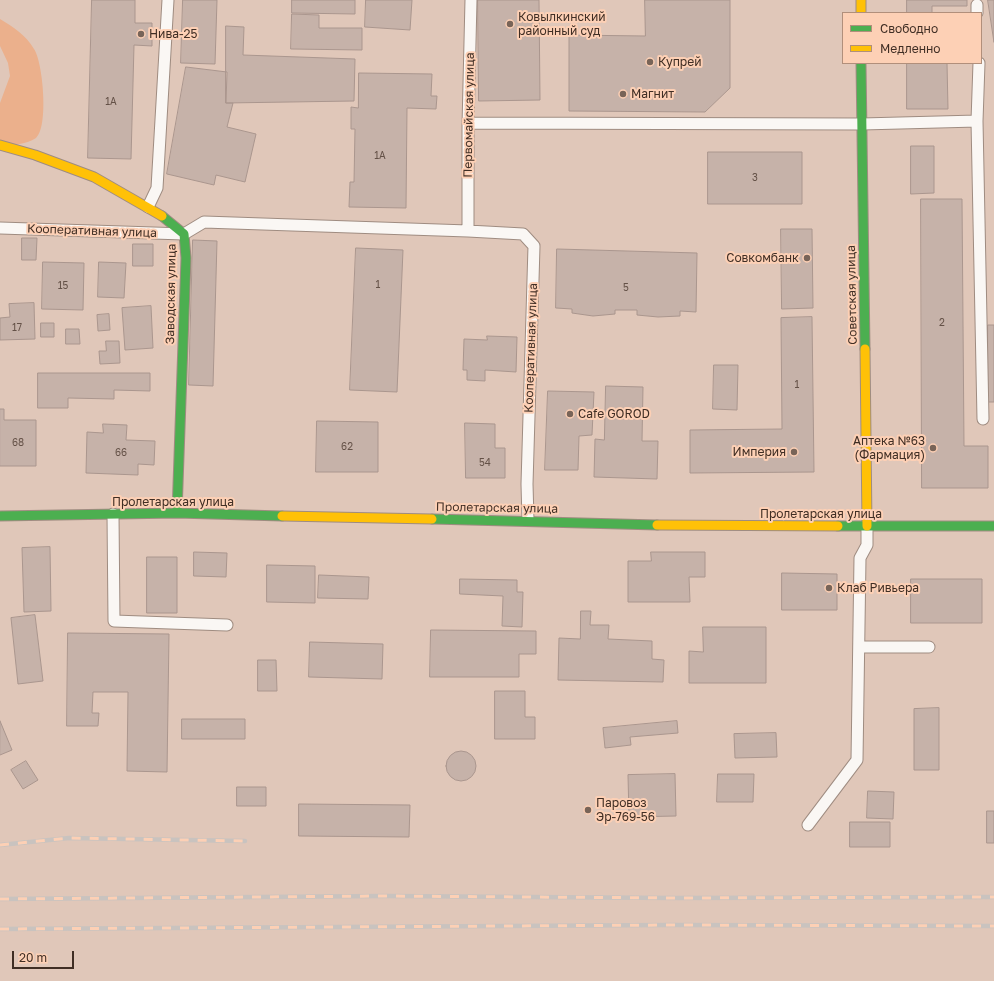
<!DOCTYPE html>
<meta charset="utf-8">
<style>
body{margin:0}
#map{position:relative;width:994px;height:981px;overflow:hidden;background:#e0c7b9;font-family:"Golos Text",sans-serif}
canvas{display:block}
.legend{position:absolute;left:842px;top:12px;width:140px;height:52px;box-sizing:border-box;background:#fdd0b5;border:1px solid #b18f7b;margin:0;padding:5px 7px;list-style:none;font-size:12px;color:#402e24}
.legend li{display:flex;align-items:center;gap:8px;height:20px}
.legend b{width:20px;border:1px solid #b18f7b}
.scale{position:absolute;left:12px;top:951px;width:62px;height:18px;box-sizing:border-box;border:2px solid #402e24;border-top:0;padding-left:5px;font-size:12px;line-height:14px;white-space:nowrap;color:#402e24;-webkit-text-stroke:3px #fdd0b5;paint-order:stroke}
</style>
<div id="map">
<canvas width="994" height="981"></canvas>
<ul class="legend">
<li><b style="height:5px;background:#4caf50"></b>Свободно</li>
<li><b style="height:5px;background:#ffc107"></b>Медленно</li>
</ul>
<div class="scale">20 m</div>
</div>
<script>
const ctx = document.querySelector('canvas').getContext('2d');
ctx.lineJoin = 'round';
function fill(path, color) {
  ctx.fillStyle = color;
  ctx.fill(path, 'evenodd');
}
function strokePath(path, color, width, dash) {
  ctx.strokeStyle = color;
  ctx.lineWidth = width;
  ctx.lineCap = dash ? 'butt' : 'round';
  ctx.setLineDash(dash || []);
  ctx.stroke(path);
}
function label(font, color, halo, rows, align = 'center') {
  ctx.font = font + ' "Golos Text",sans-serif';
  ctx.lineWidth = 4;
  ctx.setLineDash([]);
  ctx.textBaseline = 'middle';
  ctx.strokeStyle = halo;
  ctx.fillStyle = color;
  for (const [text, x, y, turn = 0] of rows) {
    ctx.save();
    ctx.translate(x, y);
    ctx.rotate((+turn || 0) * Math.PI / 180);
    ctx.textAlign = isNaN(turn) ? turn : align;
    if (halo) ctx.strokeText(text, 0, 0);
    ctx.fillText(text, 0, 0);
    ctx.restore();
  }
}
fill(new Path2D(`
 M0,19c13,8 26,16 34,30 9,13 15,78 2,89 -10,7 -25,7 -36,8v-43l10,-27 -2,-13 -8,-17z`), '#ebb08c');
const building = new Path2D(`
 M92,0h43v23h17v23l-18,-1 -3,114 -43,-1z
 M183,0h34l-2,64 -34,-1z
 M292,0h63v14l-63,-1z
 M366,0h46l-2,30 -45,-3z
 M478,0h61l1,100 -61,1z
 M645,0h85v88l-25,24 -136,-1v-76l76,1z
 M907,0h60v6h-35v7h-25z
 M988,0h6v42z
 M292,14l27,1v13h43v22l-71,-1z
 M226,26l18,1 -1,28 112,4 -1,42 -128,2z
 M907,63h40l1,46h-41z
 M186,67l41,5 -1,31h7l-6,24 29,7 -11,48 -29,-7 -2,10 -47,-11z
 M359,73l73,1 -1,22h6l-1,13 -29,-1 -1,100 -57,-1 1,-25h4l1,-53h-4v-22l7,1z
 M911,146h23v47l-23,1z
 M708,152h94v52h-94z
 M921,199h41l2,247h24v42h-66z
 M781,229h31l1,79 -31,1z
 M22,238h15l-1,22h-14z
 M193,240l24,1 -4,145 -24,-1z
 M133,244h20v22h-20z
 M356,248l47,2 -6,142 -47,-2z
 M557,249l140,4 -1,59 -16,-1v5l-22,1 -21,-2v-5h-22v4l-22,2 -21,-3v-4l-16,-1z
 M43,262l41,1 -1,47 -41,-1z
 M99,262l27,1 -2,35 -26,-1z
 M34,303l1,36 -35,1v-22l10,-1 -1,-13z
 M151,306l2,42 -28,2 -3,-42z
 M109,314l1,16 -12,1 -1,-16z
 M812,317l2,155 -124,1v-43l92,-1 -1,-111z
 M41,323h13v14h-13z
 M988,325h6v77h-6z
 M66,329h13l1,15h-14z
 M487,336l30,1 -1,35 -31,-2v11l-18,-1v-10h-4l1,-31 23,1z
 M106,341h13l1,22 -20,1 -1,-13h7z
 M714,365h24l-1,45 -24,-1z
 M38,373h112v18l-36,-1v9l-46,-1v10h-30z
 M606,386l37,1 -1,54h16l-1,38 -63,-2 1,-38 9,1z
 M548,391l46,1 -2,43 -13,1 -1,34h-33z
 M0,409h4v11h32v46h-36z
 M317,421l61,1v50h-62z
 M465,423l30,1v24h10v30h-39z
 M103,424l24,1 -1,15 29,1 -1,24 -16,-1v11l-52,-2 1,-41 16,1z
 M50,547l1,64 -27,1 -2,-64z
 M194,552l33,1 -1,24 -32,-1z
 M651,552h54v25h-16l1,25h-62v-41h23z
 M147,557h30v56h-30z
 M267,565l48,1v37l-48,-1z
 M782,573l55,1v36h-55z
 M319,575l50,2 -1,22 -50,-1z
 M460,579l57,1v12h6l-1,35 -20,-1 1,-30 -43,-2z
 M911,579h71v44h-71z
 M581,611h10l-1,14h19l-1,14 44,2v18l12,1 -1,22 -105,-2 1,-42 21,1z
 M35,615l8,66 -25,3 -7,-66z
 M703,627h63v56h-77v-32l14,1z
 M431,630l105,1v23h-17v23h-89z
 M68,633l101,1 -2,138 -40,-1 1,-79h-35l-1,21h7l-1,13h-31z
 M310,642l73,2 -1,35 -73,-2z
 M258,660h18l1,31h-19z
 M495,691h30v26h10v22h-40z
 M939,708v62h-25v-61z
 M182,719h63v20h-63z
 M0,721l12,29 -12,5z
 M677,721l1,12 -48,4 1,8 -26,3 -2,-20z
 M776,733l1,24 -42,1 -1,-24z
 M446 766a15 15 0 1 1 30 0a15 15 0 1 1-30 0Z
 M26,761l12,19 -15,9 -12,-19z
 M675,774l1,42 -47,1 -1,-42z
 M718,774h36l-1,28h-36z
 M237,787h29v19h-29z
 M868,791l26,1 -1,27 -26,-1z
 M299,804l111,1 -1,32 -110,-1z
 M987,811h7v32h-7z
 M850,822h40v25h-40z`);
fill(building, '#c6b2a9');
strokePath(building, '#aa968e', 1);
const lane = new Path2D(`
 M977,5v8
 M979,63l-2,58 6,298
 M468,123l394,1 115,-3
 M148,207l9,-19 11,-188
 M0,228l184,6 20,-12 264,9 55,3 11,12 -7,238 1,36
 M468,231v-105l3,-126
 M113,514l1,107 113,4
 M859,647h70
 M808,825l49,-65 3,-202 7,-13v-19`);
const fast = new Path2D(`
 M861,63l4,286
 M162,216l22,18 2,24 -9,255
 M0,516l177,-3 105,3
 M432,519l225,6
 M838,526h156`);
const slow = new Path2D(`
 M861,0v13
 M0,145l35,10 59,22 68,39
 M865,349l2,177
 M282,516l150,3
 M657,525l181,1`);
strokePath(lane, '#9f8c81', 13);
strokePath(fast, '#9f8c81', 11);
strokePath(slow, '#9f8c81', 11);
strokePath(lane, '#faf7f4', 11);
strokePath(fast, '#4caf50', 9);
strokePath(slow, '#ffc107', 9);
const rail = new Path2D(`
 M0,845l69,-7 176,3
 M0,899l385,-3 291,2 318,-1
 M0,929l672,-4 322,1`);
strokePath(rail, '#c9c3bf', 4.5);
strokePath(rail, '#fdd0b5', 3, [9]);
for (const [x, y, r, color] of [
 [510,24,4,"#786458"],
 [141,34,4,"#786458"],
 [650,62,4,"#786458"],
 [623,94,4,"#786458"],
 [807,258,4,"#786458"],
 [570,414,4,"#786458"],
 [933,448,4,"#786458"],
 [794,452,4,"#786458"],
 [829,588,4,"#786458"],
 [588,810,4,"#786458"]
]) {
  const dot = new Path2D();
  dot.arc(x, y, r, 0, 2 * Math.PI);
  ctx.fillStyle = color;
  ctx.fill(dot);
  strokePath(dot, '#fdd0b5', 1.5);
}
label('10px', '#645147', null, [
 ["1А",111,102],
 ["1А",380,156],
 ["3",755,178],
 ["1",378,285],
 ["15",63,286],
 ["5",626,288],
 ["2",942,323],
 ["17",17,328],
 ["1",797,385],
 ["68",18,443],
 ["62",347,447],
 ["66",121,453],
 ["54",485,463]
]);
label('12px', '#402e24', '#fdd0b5', [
 ["Ковылкинский",518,17],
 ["районный суд",518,31],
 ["Нива-25",149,34],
 ["Купрей",658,62],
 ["Магнит",631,94],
 ["Совкомбанк",799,258,"right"],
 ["Cafe GOROD",578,414],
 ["Аптека №63",925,441,"right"],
 ["(Фармация)",925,455,"right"],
 ["Империя",786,452,"right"],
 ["Клаб Ривьера",837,588],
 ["Паровоз",596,803],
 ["Эр-769-56",596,817]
], 'left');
label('12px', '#402e24', '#fdd0b5', [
 ["Первомайская улица",469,115,-89],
 ["Кооперативная улица",92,231,2],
 ["Заводская улица",171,294,-89],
 ["Советская улица",852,295,-91],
 ["Кооперативная улица",531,348,-88],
 ["Пролетарская улица",173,502],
 ["Пролетарская улица",497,508,1],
 ["Пролетарская улица",821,514]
]);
</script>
